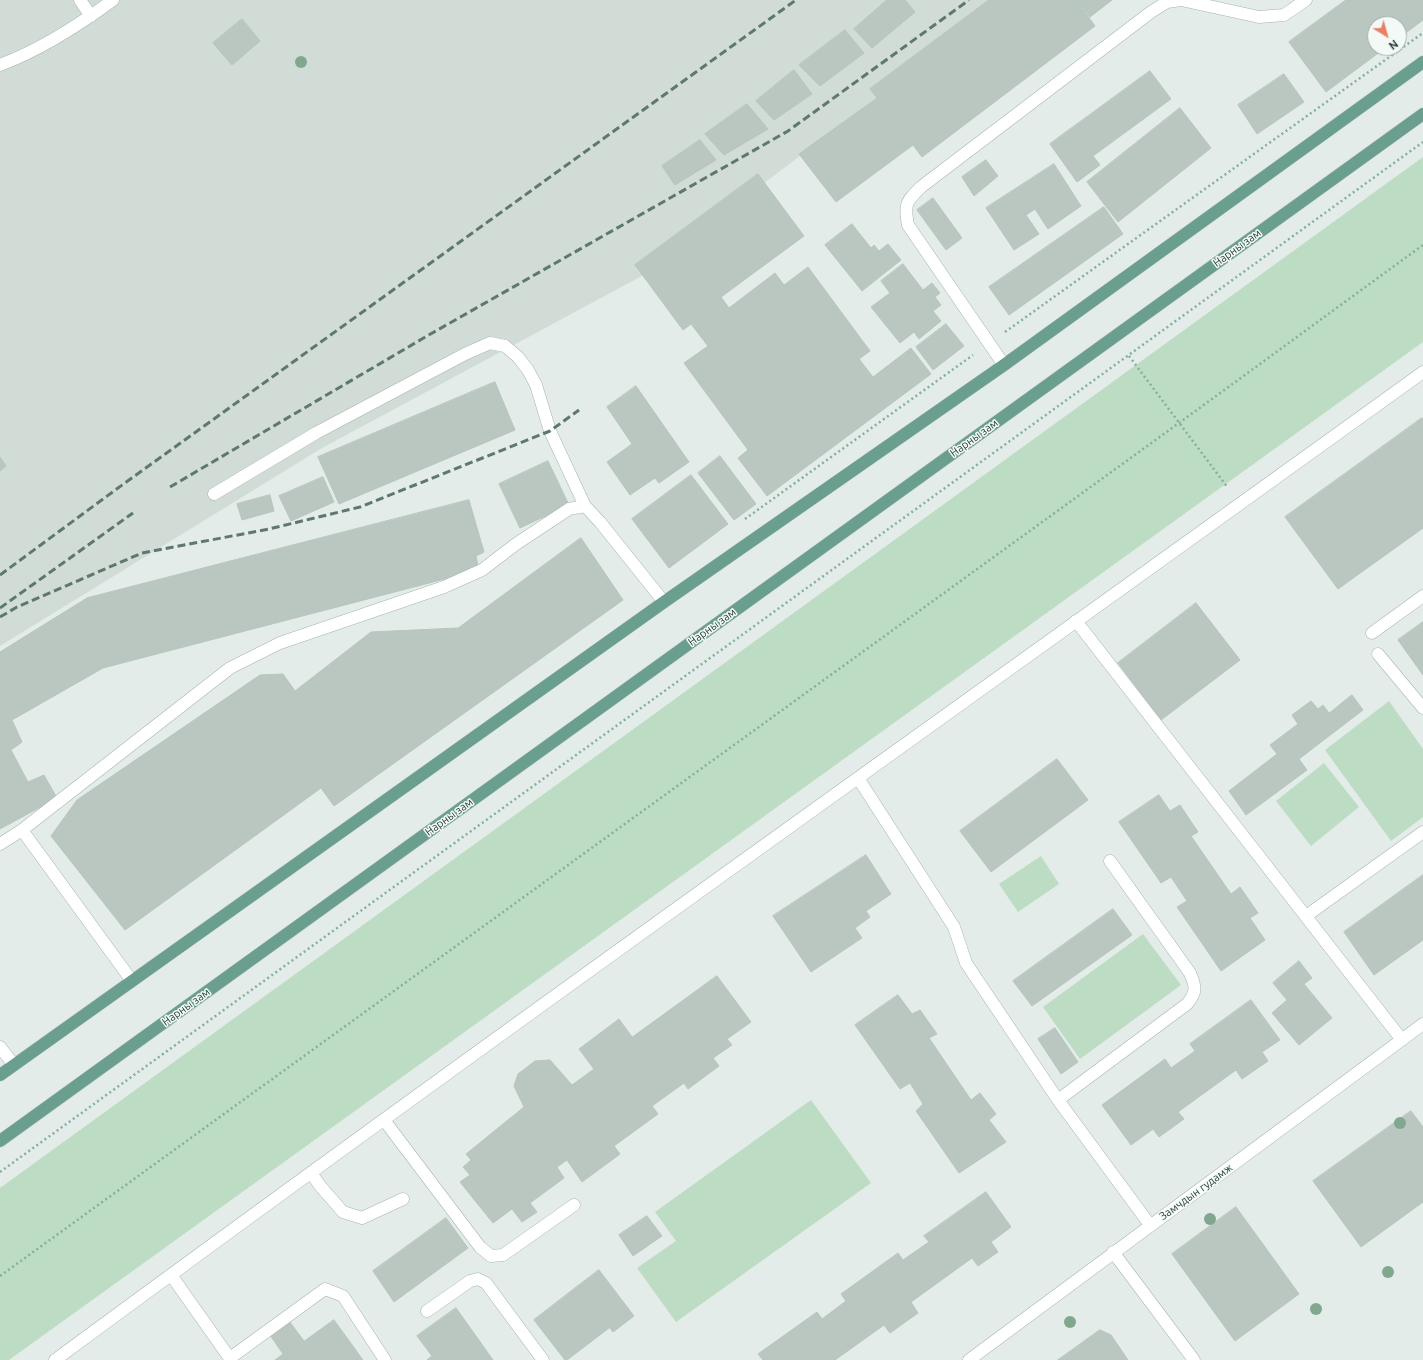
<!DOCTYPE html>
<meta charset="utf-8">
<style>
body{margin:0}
#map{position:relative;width:1423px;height:1360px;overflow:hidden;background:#e3ece8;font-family:Ubuntu,sans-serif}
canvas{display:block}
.north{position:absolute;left:1367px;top:16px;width:40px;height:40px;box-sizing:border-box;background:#f3f9f6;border:1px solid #a0ada9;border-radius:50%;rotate:143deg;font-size:11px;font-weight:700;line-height:16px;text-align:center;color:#243c35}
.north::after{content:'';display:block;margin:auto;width:14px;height:18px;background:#ea7f64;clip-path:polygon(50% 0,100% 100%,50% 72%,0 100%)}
</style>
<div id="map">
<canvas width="1423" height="1360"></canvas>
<div class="north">N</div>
</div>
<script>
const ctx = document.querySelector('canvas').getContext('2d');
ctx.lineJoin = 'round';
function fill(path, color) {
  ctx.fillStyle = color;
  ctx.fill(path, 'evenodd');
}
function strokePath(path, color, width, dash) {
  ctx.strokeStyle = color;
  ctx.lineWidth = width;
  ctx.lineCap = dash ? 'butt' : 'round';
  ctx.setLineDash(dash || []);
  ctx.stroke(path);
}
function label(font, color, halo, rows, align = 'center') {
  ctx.font = font + ' Ubuntu,sans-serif';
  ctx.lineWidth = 3;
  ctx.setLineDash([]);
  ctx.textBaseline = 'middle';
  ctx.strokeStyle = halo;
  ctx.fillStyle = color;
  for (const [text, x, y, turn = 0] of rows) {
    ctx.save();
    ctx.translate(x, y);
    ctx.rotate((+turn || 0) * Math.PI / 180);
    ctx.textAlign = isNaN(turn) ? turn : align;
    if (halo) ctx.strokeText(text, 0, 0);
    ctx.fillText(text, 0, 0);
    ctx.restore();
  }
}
fill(new Path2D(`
 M0,0h1006l-366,277 -318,171 -322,198z`), '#d1dcd7');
fill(new Path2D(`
 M1423,157v185l-1414,1018h-9v-172z
 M1389,701l34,48v68l-32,24 -66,-91z
 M1324,763l35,44 -48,39 -35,-45z
 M1041,856l18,28 -41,28 -19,-28z
 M1143,934l38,51 -101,74 -37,-52z
 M811,1100l60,83 -195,139 -39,-54 39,-27 -21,-29z`), '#bddcc4');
const building = new Path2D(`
 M887,0h18l10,12 -43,36 -18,-19z
 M989,0h87l19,26 -173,131 -9,-12 -77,57 -37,-48 78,-56 -7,-9z
 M1077,0h35l-22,17z
 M1346,0h77v20l-24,18v-14h-24v24h10l-59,44 -37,-50z
 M242,19l18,22 -28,24 -19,-22z
 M845,30l19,23 -44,33 -21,-21z
 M794,70l18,24 -38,26 -18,-19z
 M1150,71l21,28 -78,57 7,9 -23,17 -27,-38z
 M1284,74l20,28 -47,32 -19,-29z
 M747,104l21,25 -44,26 -19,-21z
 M1180,108l31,40 -93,74 -31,-40z
 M700,140l16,20 -41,25 -13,-19z
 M986,160l12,16 -24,20 -12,-19z
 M1054,164l27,42 -33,23 -13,-20 -9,6 13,19 -25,16 -28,-42z
 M758,174l46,62 -83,61 8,11 46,-35 9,12 24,-18 62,84 -11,8 14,18 38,-29 20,26 -164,122 -29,-38 10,-8 -64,-87 24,-17 -17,-22 -8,6 -48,-65z
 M933,198l29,40 -16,12 -29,-40z
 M1104,207l19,27 -114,81 -20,-28z
 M852,224l19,24 3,-3 5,6 9,-7 13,16 -39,31 -37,-46z
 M903,264l20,26 9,-7 8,10 -5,4 6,8 -8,6 8,10 -22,18 -5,-7 -14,11 -29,-36 19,-14 -9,-12z
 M946,324l18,22 -31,24 -17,-23z
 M495,382l20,48 -176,74 -21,-47z
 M636,386l53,76 -30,21 -4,-5 -25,17 -23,-33 25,-18 -25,-37z
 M1422,418l1,2v107l-52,-72z
 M1371,455l52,73 -85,61 -53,-72z
 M720,456l36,48 -22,16 -36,-47z
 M0,457l6,9 -6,5z
 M548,461l21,44 -49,23 -21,-44z
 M691,475l37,49 -59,44 -37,-49z
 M323,477l11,25 -43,19 -12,-25z
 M270,495l4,16 -32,9 -5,-16z
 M469,500l15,52 -8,4 3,14 -376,98 -91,52 10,22 -11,8 17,32 16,-7 13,23 -57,31v-177l87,-54z
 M581,538l42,62 -289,206 -13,-18 -196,142 -74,-94 26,-36 183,-125 23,-1 12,17 76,-59 87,-4z
 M1196,603l44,57 -79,60 -43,-57z
 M1423,622v53l-25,-35z
 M1352,695l11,15 -64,49 8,11 -61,45 -17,-24 48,-37 -7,-9 28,-21 -6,-9 19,-14 7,8 5,-4 6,8z
 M1057,759l31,41 -97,72 -31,-41z
 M1159,795l11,16 10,-6 18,27 -7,4 40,58 9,-7 18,26 -8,5 15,22 -44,31 -44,-64 10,-6 -16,-24 -10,6 -42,-61z
 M866,855l25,39 -25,17 4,6 -15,11 7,10 -51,34 -38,-56z
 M1423,875v65l-49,35 -30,-43z
 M1113,909l19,26 -100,71 -19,-25z
 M1299,961l13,17 -8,6 28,34 -33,27 -27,-32 15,-13 -14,-17z
 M717,976l34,46 -24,17 5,6 -19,13 6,8 -31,23 -4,-6 -32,23 6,8 -44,32 6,8 -38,28 -15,-22 -10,7 7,11 -34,25 7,9 -15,10 -10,-13 -19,14 -33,-41 10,-7 -7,-8 8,-7 -5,-6 58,-47 -10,-21 4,-12 17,-13 15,-1 22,25 22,-16 -15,-20 40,-30 13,18z
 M898,995l14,19 8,-4 17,24 -8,4 42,62 9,-7 16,21 -7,6 17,22 -47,31 -43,-62 7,-7 -13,-21 -10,6 -45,-64z
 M1251,1000l29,40 -18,12 6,9 -26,18 -6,-9 -58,42 6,7 -25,18 -6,-8 -22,16 -29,-40 63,-46 6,9 24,-17 -5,-7z
 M1055,1028l23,34 -17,12 -23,-35z
 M1411,1111l12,16v75l-62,45 -48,-66z
 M986,1192l25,35 -20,15 7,10 -20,14 -6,-8 -61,44 7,11 -28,20 -6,-8 -49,35h-72l-5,-6 59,-42 5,7 24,-18 -5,-7 57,-41 5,7 26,-18 -5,-6z
 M1236,1207l63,87 -64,47 -63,-87z
 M647,1216l15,20 -29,20 -14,-21z
 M446,1218l22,30 -74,54 -21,-31z
 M599,1270l35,46 -21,16 -35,-46z
 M578,1286l31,42 -42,32h-2l-31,-40z
 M456,1308l37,52h-66l5,-4 -15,-20z
 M334,1320l29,40h-88l8,-6 -13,-19 19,-14 15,20z
 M1100,1330l11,5 17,25h-70z`);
fill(building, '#b9c7c0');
strokePath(building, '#b6c5be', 1);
const minor = new Path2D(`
 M80,0l11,16
 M0,65c40,-15 79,-40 113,-65
 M1004,365l-96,-140c-4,-21 -2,-23 13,-38l230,-175 16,-10 14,-2 78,17 25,-2 22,-15
 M214,494l102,-61 149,-79 25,-11 15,3 13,11 10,13 8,15 14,46 35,75
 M1076,621l326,419
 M1372,633l51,-37
 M1378,654l45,54
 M858,778l96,149 12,36 92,137 92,125
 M0,844l22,-14
 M1306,916l117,-84
 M132,981l-110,-151 208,-162 50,-25 164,-56 38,-17 34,-26 53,-35 16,-3 15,16 64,80
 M0,1047l14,18
 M1058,1100l129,-96c10,-12 9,-17 3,-31l-80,-112
 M384,1120l96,127 11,9 12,-1 71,-50
 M311,1173l10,14 22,25 19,6 41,-19
 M1113,1252l81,108
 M171,1275l60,85
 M427,1311l43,-30 8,-2 8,4 57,77
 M230,1358l95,-69 18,7 42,64
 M55,1360c453,-334 912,-659 1368,-988
 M969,1360l454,-336`);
const major = new Path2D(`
 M0,1075l664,-473 340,-237 419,-303
 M0,1141l1423,-1027`);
strokePath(minor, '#a6b4af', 13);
strokePath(major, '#c2c8c6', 13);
strokePath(new Path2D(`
 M1005,332l418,-299
 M1129,356l99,132
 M745,519l228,-164
 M0,1172l1423,-1030
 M0,1276l1179,-853 244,-178`), '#85ae9f', 2.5, [2, 3]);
strokePath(minor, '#fff', 12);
strokePath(major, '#6a9f8f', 12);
strokePath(new Path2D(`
 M170,487l257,-151 361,-205 181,-131
 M0,575l118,-87 678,-488
 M0,608l133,-95
 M0,617l17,-10 125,-54 127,-24 91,-22 190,-76 29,-21`), '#5e7870', 3, [8, 4]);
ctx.fillStyle = '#81a88f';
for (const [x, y] of [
 [301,62],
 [1400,1123],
 [1210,1219],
 [1388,1272],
 [1316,1309],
 [1070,1322]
]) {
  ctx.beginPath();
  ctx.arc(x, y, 6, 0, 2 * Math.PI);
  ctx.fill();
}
label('11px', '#243c35', '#f3f9f6', [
 ["Нарны зам",1237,248,-36],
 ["Нарны зам",974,438,-36],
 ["Нарны зам",712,627,-36],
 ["Нарны зам",449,817,-36],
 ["Нарны зам",186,1007,-36],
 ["Замчдын гудамж",1196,1192,-36]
]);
</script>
